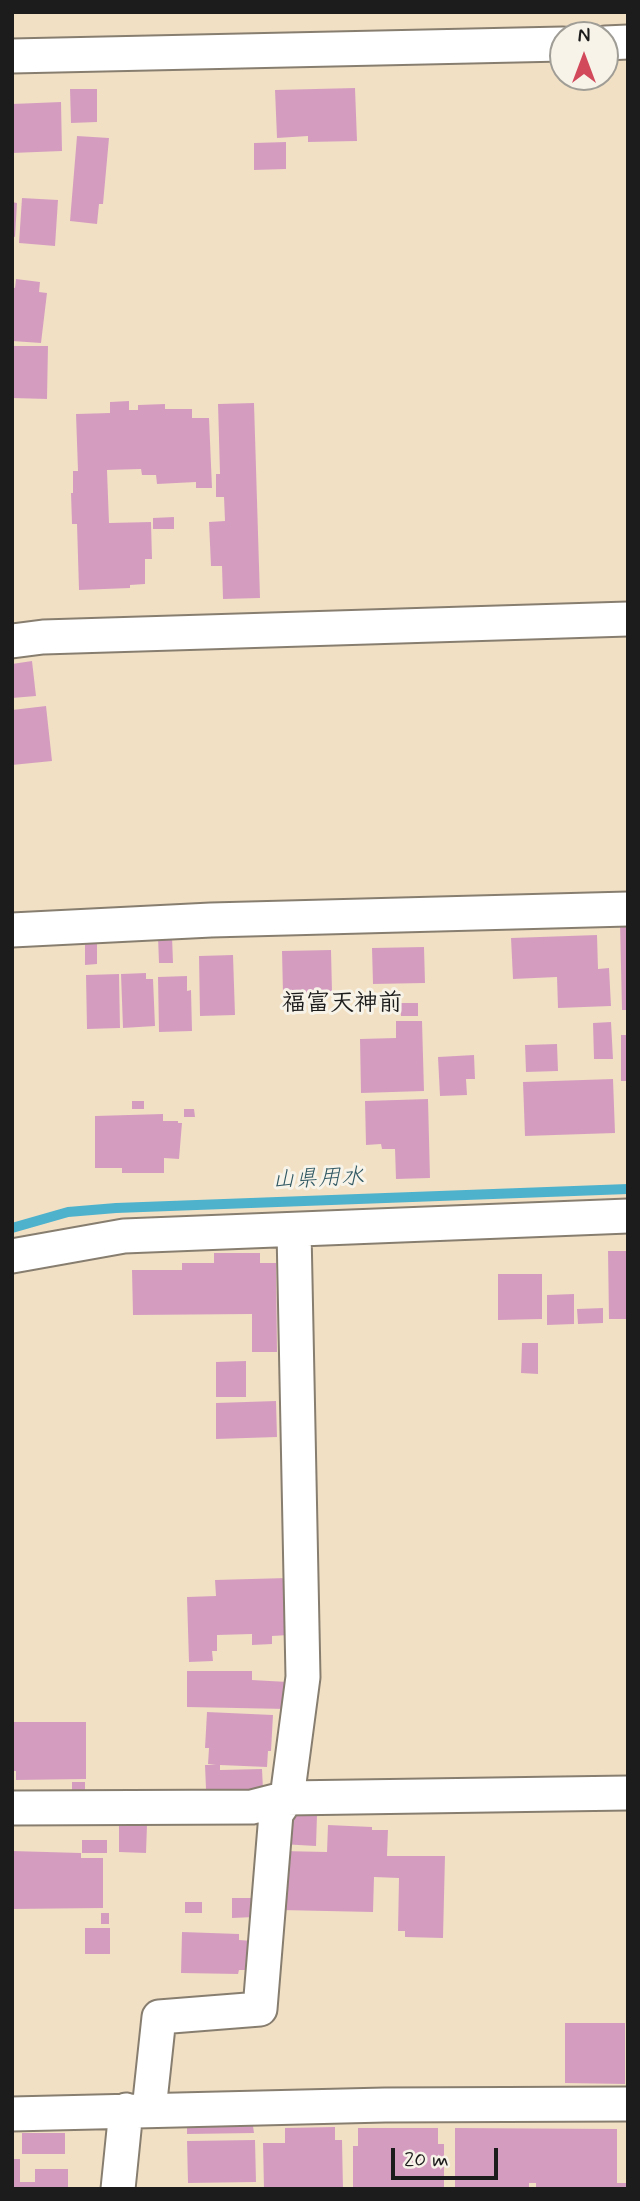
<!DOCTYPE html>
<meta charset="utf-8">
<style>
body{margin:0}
#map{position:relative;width:640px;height:2201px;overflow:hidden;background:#f2e0c4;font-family:Mynerve,sans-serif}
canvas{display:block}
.frame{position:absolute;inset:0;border:14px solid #1c1c1c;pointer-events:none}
.north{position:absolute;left:549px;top:21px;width:70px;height:70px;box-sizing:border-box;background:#f7f3e8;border:2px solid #9f9d96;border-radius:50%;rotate:0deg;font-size:19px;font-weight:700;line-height:28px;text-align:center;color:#1c1c1c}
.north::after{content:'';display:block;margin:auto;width:24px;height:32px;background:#d1495b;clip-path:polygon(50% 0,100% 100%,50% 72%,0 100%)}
.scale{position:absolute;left:391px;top:2148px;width:107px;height:32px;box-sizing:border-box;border:4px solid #1c1c1c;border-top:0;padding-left:9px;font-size:21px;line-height:24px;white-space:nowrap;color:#1c1c1c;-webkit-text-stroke:5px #f7f3e8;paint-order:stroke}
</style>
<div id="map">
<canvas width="640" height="2201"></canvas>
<div class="frame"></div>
<div class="north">N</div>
<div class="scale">20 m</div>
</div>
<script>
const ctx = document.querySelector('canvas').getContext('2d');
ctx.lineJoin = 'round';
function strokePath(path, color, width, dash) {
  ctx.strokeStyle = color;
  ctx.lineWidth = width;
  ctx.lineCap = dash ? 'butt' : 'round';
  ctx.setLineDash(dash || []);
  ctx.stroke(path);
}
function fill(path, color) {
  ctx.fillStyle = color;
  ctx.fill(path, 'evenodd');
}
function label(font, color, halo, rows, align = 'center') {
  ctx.font = font + ' Mynerve,"Klee One",sans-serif';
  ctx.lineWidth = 6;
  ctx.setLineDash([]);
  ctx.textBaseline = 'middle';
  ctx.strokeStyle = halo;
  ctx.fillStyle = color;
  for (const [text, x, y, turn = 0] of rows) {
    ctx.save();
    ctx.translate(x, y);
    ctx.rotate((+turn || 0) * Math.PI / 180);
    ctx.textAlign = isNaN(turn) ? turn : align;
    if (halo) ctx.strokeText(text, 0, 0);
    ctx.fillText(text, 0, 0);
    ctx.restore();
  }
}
strokePath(new Path2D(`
 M12,1228l56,-16 48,-4 512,-19`), '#4eb2cd', 10);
fill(new Path2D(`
 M355,88l2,53 -49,1v-6l-31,2 -2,-48z
 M70,89h27v33l-26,1z
 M61,102l1,49 -50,2v-49z
 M77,136l32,2 -6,66h-4l-2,20 -27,-3z
 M286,142v27l-32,1v-27z
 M22,198l36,2 -3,46 -36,-3z
 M12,202l5,1 -2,34 -3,-1z
 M16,279l24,3 -1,10 8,1 -6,50 -29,-2v-54l3,1z
 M12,346h36l-1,53 -35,-1z
 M129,401v9h9v-5l27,-1v5h27v9h17l3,70h-16v-6l-39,2 -1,-9h-14l-1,-6 -34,1 2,53 42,-1 1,37h-7v25l-15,1v3l-51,2 -2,-66h-5l-1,-31h2v-22h5l-2,-57 34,-1v-11z
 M254,403l6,195 -37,1 -1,-33h-11l-2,-44 16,-1 -1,-24h-8v-23h4l-2,-70z
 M174,517v12h-21v-11z
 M32,661l4,35 -24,2v-34z
 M46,706l6,55 -40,4v-55z
 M620,923h8v87h-6z
 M597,935l1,34 11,-1 2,38 -53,2 -1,-31 -44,2 -2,-41z
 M172,936l1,27h-14l-1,-26z
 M97,938v26l-12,1v-26z
 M424,947l1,36 -52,1 -1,-36z
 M331,950l1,42 -49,2 -1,-43z
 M233,955l2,60 -35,1 -1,-60z
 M146,973v6h7l2,47 -32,2 -2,-54z
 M119,974l1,54 -33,1 -1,-54z
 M187,976v15l4,-1 1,41 -33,1 -1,-55z
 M400,1003h18v13h-17z
 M396,1021h26l2,70 -63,2 -1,-54 36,-1z
 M611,1022l2,37h-19l-1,-36z
 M621,1035h7v46h-7z
 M557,1044l1,27 -32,1 -1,-27z
 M474,1055l1,24h-9l1,16 -27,1 -2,-39z
 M613,1079l2,54 -90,3 -2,-54z
 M428,1099l2,79 -34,1 -1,-30h-13l-1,-5 -15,1 -1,-44z
 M132,1101h12v8h-12z
 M184,1109h10l1,8h-11z
 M163,1114v7h15v2h4l-3,36 -15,-1v15h-42v-5h-27v-52z
 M608,1251h20v68h-19z
 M214,1253h46v10h16l1,89h-25v-38l-119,1 -1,-45h50v-7h32z
 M498,1274h44v45l-44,1z
 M574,1294v30l-27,1v-30z
 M603,1308v15l-25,1 -1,-15z
 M522,1343h16v31l-17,-1z
 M246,1361v36h-30v-35z
 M276,1401l1,36 -61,2v-36z
 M287,1578l2,57 -17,1v8l-20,1v-11l-35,1v16h-5l1,10 -24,1 -2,-65 29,-1 -1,-16z
 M187,1671h65v9l36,2 -1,27 -100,-2z
 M207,1712l66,3 -2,36h-3l-1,16 -47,-2v5l42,-1 1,20h-57l-1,-24h11l-8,-1 1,-16h-4z
 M12,1722h74v57l-70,1v-9h-4z
 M72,1782h13v15l-13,1z
 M283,1812l34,3 -1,31 -35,-2z
 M119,1824l28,1 -1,28 -27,-1z
 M328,1825l44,2v3h16l-1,26h58l-2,82 -38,-1v-6h-7l1,-53 -25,-1 -1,35 -93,-2 2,-59 45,1z
 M82,1840h25v13h-25z
 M12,1851l69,2v5h22v50l-91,1z
 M232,1898h23v19l-23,1z
 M185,1902h17v11h-17z
 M101,1913h8v11h-8z
 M85,1928h25v26h-25z
 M182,1932l57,2v6l14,1 -1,29h-13l-1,4 -57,-1z
 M565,2023h60v61l-60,-1z
 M253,2126l1,7 -67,1v-7z
 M335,2127v13h7l1,49h-79l-1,-46h22v-15z
 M358,2128h80v16h6v45h-91v-43h5z
 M455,2128l162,1v54h11v6h-92v-6h-7v6h-74z
 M22,2133h43v21h-43z
 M255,2140l1,42 -68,1 -1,-42z
 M12,2159h8v23h15v-13h33v20h-56z`), '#d49dc0');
const minor = new Path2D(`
 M605,43l23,-1
 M12,56l551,-12
 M12,641l31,-4 585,-18
 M12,930l199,-10 417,-11
 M12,1256l112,-20 504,-20
 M12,1808l240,-1 35,-9 341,-5
 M149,2110l10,-93 101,-8 16,-195 11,-16 16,-121 -9,-447
 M12,2114l373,-9 243,-1
 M118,2189l8,-79`);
strokePath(minor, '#877e70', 37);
strokePath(minor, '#fff', 33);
label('italic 23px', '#305863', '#f7f3e8', [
 ["山県用水",318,1180,-2]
]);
label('bold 24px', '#1c1c1c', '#f7f3e8', [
 ["福富天神前",342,1005]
]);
</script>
